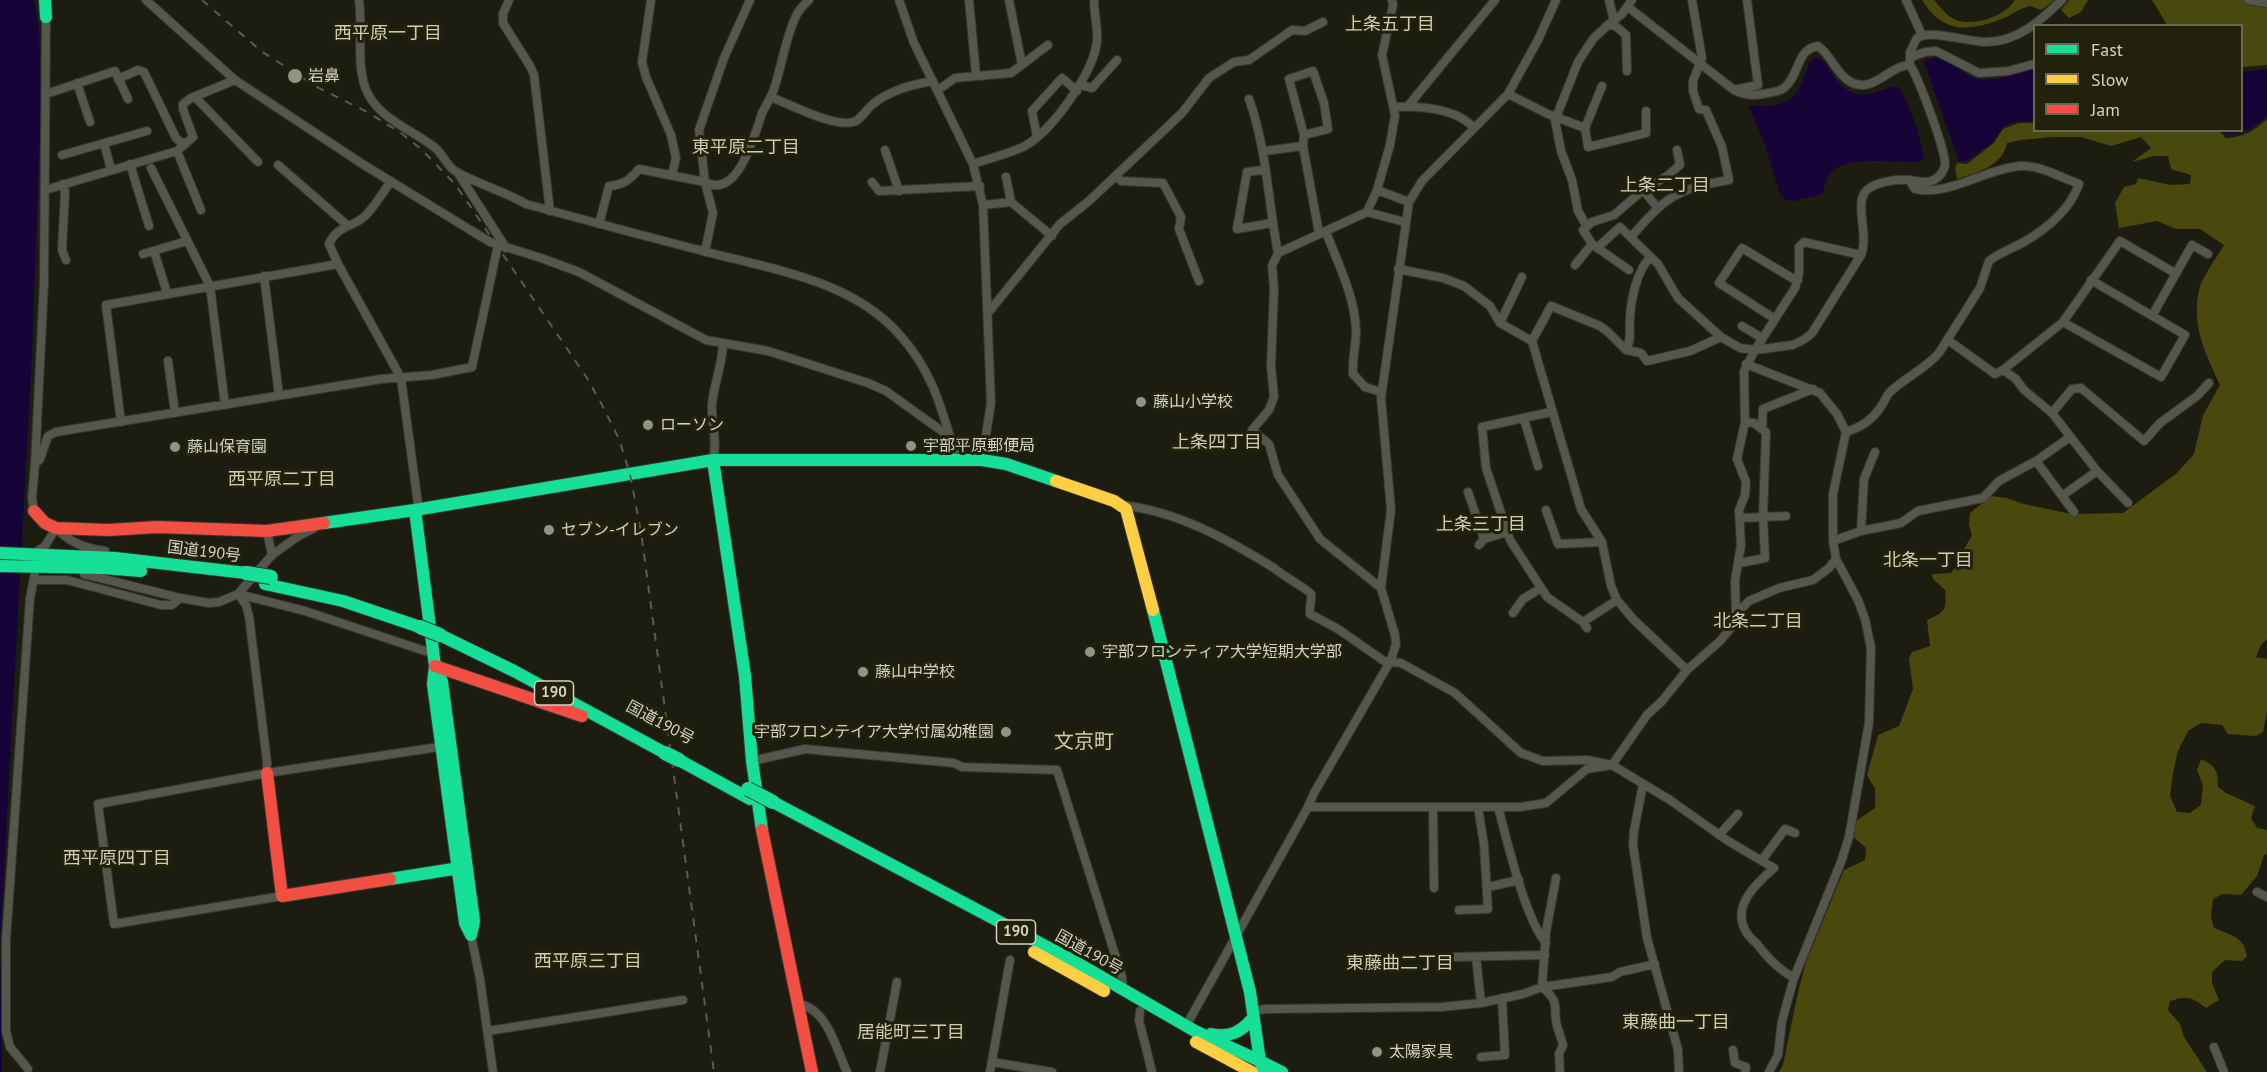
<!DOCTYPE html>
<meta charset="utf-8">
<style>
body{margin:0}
#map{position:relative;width:2267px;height:1072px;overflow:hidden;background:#1c1c11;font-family:"PT Sans",sans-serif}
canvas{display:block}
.legend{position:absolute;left:2033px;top:24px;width:210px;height:108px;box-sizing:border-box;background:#21210c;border:2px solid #686856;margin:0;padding:8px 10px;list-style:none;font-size:18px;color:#d2d2c6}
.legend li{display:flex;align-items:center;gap:12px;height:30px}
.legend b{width:30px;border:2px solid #686856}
</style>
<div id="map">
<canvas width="2267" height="1072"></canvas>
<ul class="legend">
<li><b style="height:8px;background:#16e098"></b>Fast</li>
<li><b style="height:8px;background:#ffcf43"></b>Slow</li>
<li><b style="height:8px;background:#f24e42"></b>Jam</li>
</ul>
</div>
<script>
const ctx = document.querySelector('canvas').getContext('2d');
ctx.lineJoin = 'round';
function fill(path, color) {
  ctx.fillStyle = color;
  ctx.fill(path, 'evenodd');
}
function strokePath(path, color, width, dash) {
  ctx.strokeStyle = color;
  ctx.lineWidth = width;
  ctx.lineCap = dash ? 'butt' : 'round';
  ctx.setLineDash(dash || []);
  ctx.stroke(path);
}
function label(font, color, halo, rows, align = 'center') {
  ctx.font = font + ' "PT Sans","Noto Sans JP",sans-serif';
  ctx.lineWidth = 6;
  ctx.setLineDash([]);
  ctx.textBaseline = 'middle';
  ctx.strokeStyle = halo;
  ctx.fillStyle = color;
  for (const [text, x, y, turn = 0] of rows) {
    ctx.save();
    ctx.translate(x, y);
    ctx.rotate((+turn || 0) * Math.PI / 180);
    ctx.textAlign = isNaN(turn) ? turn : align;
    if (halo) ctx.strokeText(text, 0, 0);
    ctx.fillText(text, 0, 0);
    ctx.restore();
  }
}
fill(new Path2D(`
 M1922,0h12c7,8 14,18 25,21 19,4 46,-5 56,-21h40l-14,10 -11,-4c-10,2 -17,8 -26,12 -35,14 -61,16 -82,-18z
 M2069,0h19l-7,12 -12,6 -8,-8z
 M2152,0h115v65l-25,2v-41l-78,-1 2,-2z
 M2267,119v520l-6,6 -5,12 11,2v52l-4,21 -7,4 -28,-2 -6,-9 -21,-2 -13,8 -10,20 -5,22 -3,23 7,16 13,1 11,-8 2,-20 -6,-15 4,-11c15,7 17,12 17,28l8,6 29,13 -4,12 6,10 10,2v24l-3,1 -7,21 -16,19 -19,-1 -9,5 -2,17 3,12c17,7 30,9 33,28l-5,5 -17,-1 -13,12v11l7,17 -13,8c-14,-11 -18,-13 -36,-7l-2,9 12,14 4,13 23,35h-428l4,-7 15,-73 8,-30 38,-92 21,-10 1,-12 -12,-11 2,-16 19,-13v-19l-8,-14 11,-40 21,-9 14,-37 -4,-30 3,-7 18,-6 -3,-26c18,-8 20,-10 18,-30l-12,-11 -1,-5 19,-1c9,-12 12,-25 21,-37l-3,-12 1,-11 21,-17 16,2 17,6 47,10 52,-1 54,-40 17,-19 9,-39 17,-30c-14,-30 -29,-60 -21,-95 3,-13 18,-33 25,-45l-24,-16h-24l-19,-8 -38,7 -4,-25 9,-16 12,-3 2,-6 33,7 19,-1 1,-9 -20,-6 -3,-13h-14l-22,6 19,-14 -10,-11 -30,9 -30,-9h-29l-31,3 -14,3c-5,24 -30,29 -50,36l-2,-11 2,-5 10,1 27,-21 9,-14 16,-6h15v7l185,1 7,7c18,-1 28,-7 41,-19z`), '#4a490d');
fill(new Path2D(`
 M0,0h34l5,29 2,72 -9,252 -32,591 2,128h-2z
 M1815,58l7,2c6,5 9,13 14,19 21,27 36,12 61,7 11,10 25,56 27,72l-5,4c-22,1 -72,-7 -88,10 -5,5 -6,15 -9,22l-28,7 -9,-1 -5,-6 -15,-49 -16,-39c6,-2 12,1 19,0 33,-3 32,-20 42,-45z
 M1932,58c22,0 29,18 47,21 17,3 39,-6 55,-10v51l-19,2 -12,5 -11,16 -28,19 -5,-1 -35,-99z
 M2267,69v46c-11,13 -28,22 -45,17l20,-2v-58z`), '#160337');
const street = new Path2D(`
 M146,0l89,80 129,85 126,77 51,16 38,14 127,68 62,11 100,32 18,8 64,46
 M359,0c4,29 -3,60 6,87 10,30 46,42 69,60 9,6 11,17 21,24 22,13 49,20 71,33 59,16 118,32 177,47 67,18 146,28 195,82 36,39 44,78 59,127
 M509,0l-6,14v9l27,43 4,9 16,136
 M651,0l-9,62 4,15 25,58 5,23 -4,17
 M899,0l15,43 59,121 10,41 8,198 -9,57
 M969,0l7,75
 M1009,0l13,65
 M1609,0l5,21
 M1906,0l16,35
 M2248,0l19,3
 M1628,7l106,83 24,-5 -11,-85
 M1609,24l13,-10 10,-14
 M1911,57l14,-5 11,-1 43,22 29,-2 26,-7
 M118,79l20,-9 6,2 32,66 8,7
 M77,83l13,39
 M1080,85l12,3 25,-28
 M1602,86l-17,42 3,19 58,-14v-22
 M938,90l17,-12 56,-5 37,-28
 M1734,90c10,5 17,6 28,4 7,-1 17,-2 22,-6 16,-13 12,-39 34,-42 13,9 18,27 31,35 23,15 40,-16 61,-16
 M46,94l69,-23 13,28
 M1508,94l40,20 37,14
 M195,97l63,65
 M771,97c18,7 67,33 85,24 6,-4 11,-12 17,-17 18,-14 37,-19 60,-23
 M1249,99c18,50 19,103 29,154
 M1408,106l87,-106
 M1395,107c26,-1 61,1 79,21
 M1304,135l24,-6 -4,-26 -11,-32 -24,8 15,56 -1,11 16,87
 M1037,137l-5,-26 30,-33 15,13
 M104,143l7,27
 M885,150l14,41
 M177,151l24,59
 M1264,151l39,-5
 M62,155l85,-24
 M130,164l19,62
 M973,164c17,-6 36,-10 52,-18 27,-15 69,-74 72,-105 1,-13 -3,-28 -3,-41
 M278,165l69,60
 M151,168l59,118 15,119
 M1264,170l-17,2 -10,57 35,-6
 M458,173l48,75
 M1115,176l6,5 42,2 18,34 -2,12 20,52
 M1006,177l5,25
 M391,181c-8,11 -17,27 -27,36 -13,11 -26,8 -35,27l9,20 63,114 17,126 -3,6
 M872,182l7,9 101,-5
 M63,184l2,8 -3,58 4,10
 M45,190l132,-39 16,-14 -10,-28v-5l8,-6 44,-18
 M1377,190l13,-45 5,-30 -13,-60 11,-50 -1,-5
 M1643,190l14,17
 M983,205l28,-3 41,34
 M1367,212l38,10
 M599,224l10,-38c14,-1 21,-6 30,-17l66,13c33,18 50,-48 57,-69 4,-8 9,-15 12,-24 8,-24 12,-54 23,-75 3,-6 8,-10 12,-14
 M1586,225l-8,-14 -6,-31 -11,-29 -6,-31 23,-58 15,-23 16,-15 8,3 9,8 1,36
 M1326,232c12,32 29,64 30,99 0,15 -4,29 -3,43l12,13 16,5
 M1631,237c35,-40 44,-48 98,-57l-7,-33 -16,-37 -7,-1 -6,-18v-10l9,-23 -10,-58
 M1592,244l-9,-14 9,-8 22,-7 29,-25 24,-14 13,-11 -3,-15
 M1597,248l23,-21 38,37 20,34 43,39 19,11 15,2 38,-5 12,-6 7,-6 49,-78
 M154,251l13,42
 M705,252l8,-39 -8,-31 -6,-52 25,-72 26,-58
 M143,254l44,-13
 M1575,265l17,-21 37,26
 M1398,269l45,9 21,8 26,20 10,17 32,18 49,168 21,33 9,44 6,14 16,19 54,51
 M264,276l15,119
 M988,313l72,-89 29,-23 93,-88 27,-35 25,-16 15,-2 43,-30 13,1 18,-9
 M2152,316l40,-71 16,9
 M1775,319l-56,-36 23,-35 50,30 6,2
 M2063,322l98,55 24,-42 -94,-55
 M1500,323l22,-46
 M1742,326l20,12
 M1948,340l47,34 8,-4 60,-48 57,-81 55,32
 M1532,341l19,-35 49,20 8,6 18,18 15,3 6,8 43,-10 31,-14
 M1626,350c6,-10 3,-21 4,-32 1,-19 7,-49 21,-61
 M168,361l7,52
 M1746,364l74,29 17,21 9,18 -13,62v47l3,18 22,41 7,19 6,29 -2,75 -20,114 -8,25 -47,116 -12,43 -4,34 -9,17
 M2003,370l13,9 8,11 28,23 45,58 31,32
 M1551,412l-69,15 4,41 24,72 37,57 36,25 4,6
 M2052,413l20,-24 9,-1 63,53 16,-18 37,-27 12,-13
 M1524,419l14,47
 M121,422l-15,-117 232,-41
 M1762,429l1,-20 50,-20
 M1846,432c13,-4 26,-12 34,-24 4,-5 6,-12 10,-16 16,-15 35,-23 49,-39l41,-65 9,-27c10,-8 22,-12 33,-18 23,-13 48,-33 57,-59 -17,-6 -39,-19 -58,-18 -34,2 -73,31 -106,23l-6,-9
 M713,460c5,-19 -2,-37 -1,-56 2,-20 10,-38 11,-60
 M2036,461l38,51
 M35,464l5,-5 8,-23 8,-4 325,-53 51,-4 40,-8 26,-122
 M1468,492l16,47
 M2062,496l35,-25
 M1121,505c56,6 106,34 153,63 6,6 35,22 37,26 1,5 -2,13 -1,20l28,15 46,32 17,2 54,30 66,60 22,8 44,-1 25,5 58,35 58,41 46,27c-17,15 -42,37 -29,62 2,5 8,10 12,14 11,14 21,25 37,34
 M1546,510l12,34 44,-2
 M34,511l-2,-13 3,-34 9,-182 2,-265
 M1741,518l45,-2
 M267,531l5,24
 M1861,531l3,-52 11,-27
 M1833,541l28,-10 40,-8 17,-12 65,-13 16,-17 37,-20 34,-24
 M1479,545l5,-6 23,-7
 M35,553l10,-7 11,-18c14,15 29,20 49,23
 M1740,563l25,-5 -2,-42 3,-84 -12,-9 -9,-1
 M84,574l96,24 29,5 10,-1 19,-8 34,-39 25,-18 19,-10
 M34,580h33l94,25h11l8,-7
 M1381,588l-61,-49 -42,-64 -9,-31 -17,-14 17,-20 5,-13 -3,-31 3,-78 -2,-22 6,-13 89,-41 10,-22 32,12
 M238,594l67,17 129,43
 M238,594l8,11 3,11 18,146v11
 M1513,613l10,-14 18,-11
 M1736,614l-1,-33 6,-36 -2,-35 6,-15 1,-13 -9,-23 8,-37 -1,-51 11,-21 40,-62 4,-15v-26l5,-5 57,13c8,-20 -6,-49 4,-63 8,-10 31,-13 43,-12 7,0 16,4 23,1 7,-2 13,-9 14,-16 1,-14 -26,-86 -35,-100v-13l7,-14c15,-9 50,4 69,4 32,0 55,-22 76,-42
 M1583,622l34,-22
 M752,761l53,-12 149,14 8,4 95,3 65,207 1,14
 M1643,784l-9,47 -1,14 14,93 31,112 1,22
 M1308,807h212l26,-4 41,-34 25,-4 35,-50 15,-14 25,-31 33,-29 10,-12 6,-15 13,-13 30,-13 34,-8 16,-12 7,-9
 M1433,807l1,81
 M1498,807c9,33 27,112 48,136
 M1719,835l19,-21
 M1762,860l23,-31 10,4
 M1556,878l-10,54 -4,55c20,17 10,20 15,39 2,6 4,12 6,19l-4,9 1,18
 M1488,887l31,-7
 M2257,892l10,5
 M282,896l-168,28 -16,-120 169,-31 178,-27
 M1459,910l29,-1 -4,-64 -6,-38
 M471,935l9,44 13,93
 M1452,957l93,-2
 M1476,957l5,46
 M799,1004c28,5 37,44 48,68
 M1140,1011l-1,9 13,52
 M1253,1011l13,-2 175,-2 40,-4 42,-9 19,-7 70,-10 8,-5 35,-8
 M1186,1026l122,-219 6,-14 77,-133 5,-16 -1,-9 -14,-47 10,-78 -10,-112 28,-196 13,-21 86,-87 30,-54 18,-40
 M488,1031l195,-31
 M2214,1047l10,25
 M1733,1050l2,13 11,4 -1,5
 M1481,1057l24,-2 -3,-57
 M992,1062l60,10
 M28,1069l-18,-22 -4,-16v-91l24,-342 6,-30h3
 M880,1072l17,-90
 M990,1072l20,-112`);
const fast = new Path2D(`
 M45,0l1,17
 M713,460l32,216 7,85 10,69
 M415,510l20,156 -2,18 32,239 6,12
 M324,523l91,-13 298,-50h269l24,4 50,17
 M0,553l115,5 131,15
 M0,566l103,2 38,3
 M265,584l78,17 77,26
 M1153,610l97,382 10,69 22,11
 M440,635l74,36 151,82
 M436,667l6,15 32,239 -3,14
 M679,760l71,39
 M773,802l299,158 123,71 65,30 4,11
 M390,879l76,-12
 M1211,1034c19,4 30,-2 42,-16`);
const slow = new Path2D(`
 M1056,481l58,20 12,8 27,101
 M1034,952l70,39
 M1196,1042l56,30`);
const jam = new Path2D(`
 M34,511l11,12 11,5 52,2 49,-3 110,4 57,-8
 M435,666l147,50
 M267,773l15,123 108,-17
 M762,830l50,242`);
strokePath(street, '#37372f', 10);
strokePath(fast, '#37372f', 14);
strokePath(slow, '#37372f', 14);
strokePath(jam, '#37372f', 14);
strokePath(street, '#55564c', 8);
strokePath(fast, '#16e098', 12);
strokePath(slow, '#ffcf43', 12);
strokePath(jam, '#f24e42', 12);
strokePath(new Path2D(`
 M202,0l59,51 56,36 52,26 32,20 20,16 34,35 132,194 14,25 18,36 11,35 11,58 73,540`), '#5b5b52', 2, [8, 8]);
const fastBridge = new Path2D(`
 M246,573l25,4
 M420,627l20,8
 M665,753l14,7
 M748,789l25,13`);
strokePath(fastBridge, '#37372f', 16, []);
strokePath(fastBridge, '#16e098', 14);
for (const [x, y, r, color] of [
 [295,76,8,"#929287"],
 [1141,402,6,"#929287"],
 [648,425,6,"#929287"],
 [911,446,6,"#929287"],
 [175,447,6,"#929287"],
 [549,530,6,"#929287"],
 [1090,652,6,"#929287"],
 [863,672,6,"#929287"],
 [1006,732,6,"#929287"],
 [1377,1052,6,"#929287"]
]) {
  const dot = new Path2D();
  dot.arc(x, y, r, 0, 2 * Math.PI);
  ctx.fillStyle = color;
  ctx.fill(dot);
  strokePath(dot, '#21210c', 2);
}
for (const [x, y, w] of [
 [554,693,39],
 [1016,932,39]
]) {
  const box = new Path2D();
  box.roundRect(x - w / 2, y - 12, w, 24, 4.5);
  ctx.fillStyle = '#21210c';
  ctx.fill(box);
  strokePath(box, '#d2d2c6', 1.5);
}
label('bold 15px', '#d2d2c6', null, [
 ["190",554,693],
 ["190",1016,932]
]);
label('16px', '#d2d2c6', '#21210c', [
 ["岩鼻",308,76],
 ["藤山小学校",1153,402],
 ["ローソン",660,425],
 ["宇部平原郵便局",923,446],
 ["藤山保育園",187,447],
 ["セブン-イレブン",561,530],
 ["宇部フロンティア大学短期大学部",1102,652],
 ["藤山中学校",875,672],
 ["宇部フロンテイア大学付属幼稚園",994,732,"right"],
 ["太陽家具",1389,1052]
], 'left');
label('16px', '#d2d2c6', '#21210c', [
 ["国道190号",204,552,7],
 ["国道190号",660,723,28],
 ["国道190号",1089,953,29]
]);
label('18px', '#cdceb4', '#21210c', [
 ["上条五丁目",1390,25],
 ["西平原一丁目",388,34],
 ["東平原二丁目",746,148],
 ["上条二丁目",1665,186],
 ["上条四丁目",1217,443],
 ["西平原二丁目",282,480],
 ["上条三丁目",1481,525],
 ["北条一丁目",1928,561],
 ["北条二丁目",1758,622],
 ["西平原四丁目",117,859],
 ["西平原三丁目",588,962],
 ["東藤曲二丁目",1400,964],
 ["東藤曲一丁目",1676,1023],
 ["居能町三丁目",911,1033]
]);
label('20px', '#cdceb4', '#21210c', [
 ["文京町",1084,742]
]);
</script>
